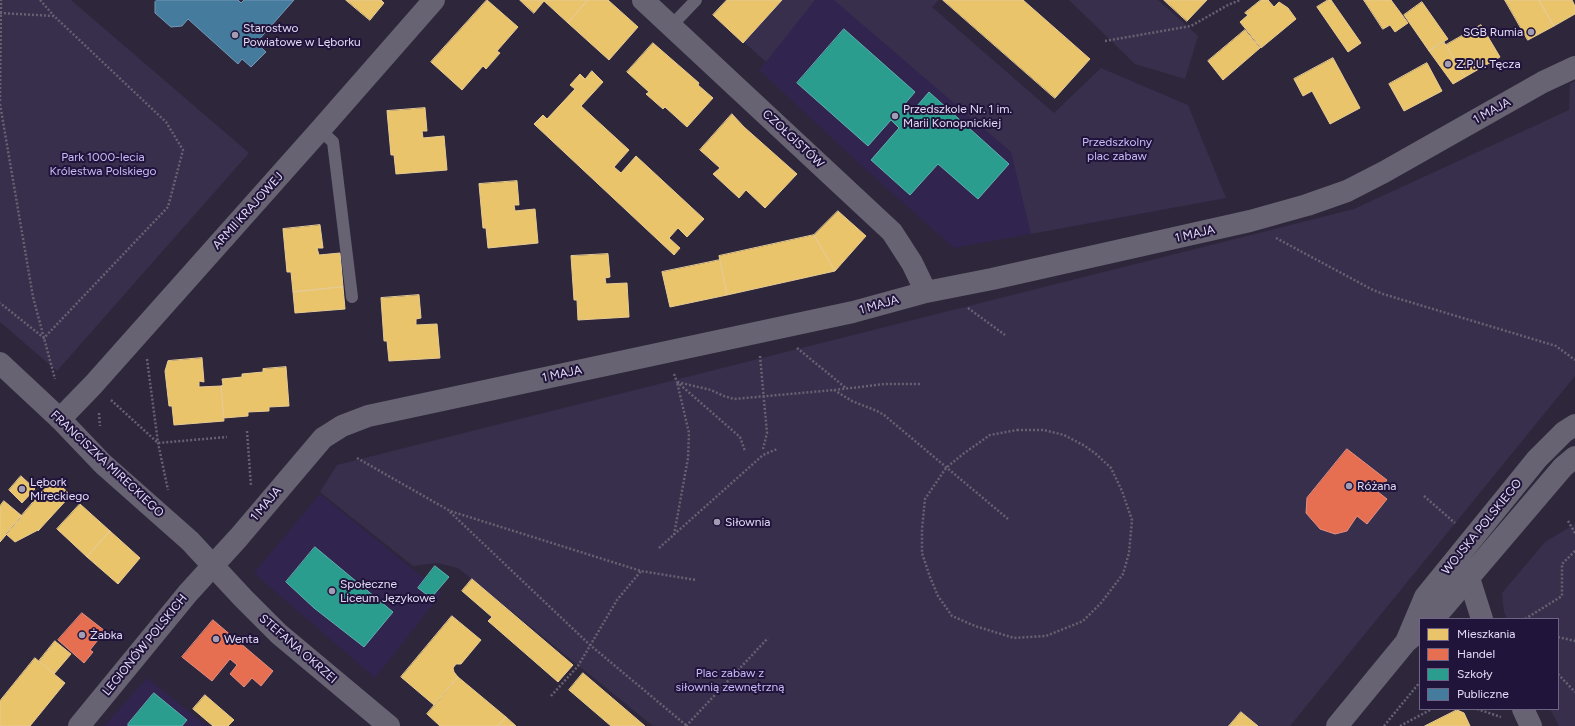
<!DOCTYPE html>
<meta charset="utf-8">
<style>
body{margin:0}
#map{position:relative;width:1575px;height:726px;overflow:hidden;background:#2e273c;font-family:Figtree,sans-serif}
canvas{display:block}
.legend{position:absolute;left:1419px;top:618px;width:140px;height:92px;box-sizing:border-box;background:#21143b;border:1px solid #6e6485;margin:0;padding:5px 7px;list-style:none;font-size:12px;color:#e1dbf5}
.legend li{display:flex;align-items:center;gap:8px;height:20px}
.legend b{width:20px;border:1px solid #6e6485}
</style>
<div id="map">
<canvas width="1575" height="726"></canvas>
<ul class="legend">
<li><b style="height:11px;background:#e9c46a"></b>Mieszkania</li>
<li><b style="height:11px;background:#e76f51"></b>Handel</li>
<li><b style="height:11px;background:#2a9d8f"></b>Szkoły</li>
<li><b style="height:11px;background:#457b9d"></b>Publiczne</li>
</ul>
</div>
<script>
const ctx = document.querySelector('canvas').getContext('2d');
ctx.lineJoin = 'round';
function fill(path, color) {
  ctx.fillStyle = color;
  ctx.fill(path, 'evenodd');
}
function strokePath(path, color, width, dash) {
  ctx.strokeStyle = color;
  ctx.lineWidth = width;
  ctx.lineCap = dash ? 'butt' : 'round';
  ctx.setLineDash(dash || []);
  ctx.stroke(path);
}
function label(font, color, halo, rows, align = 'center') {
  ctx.font = font + ' Figtree,sans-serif';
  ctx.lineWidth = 4;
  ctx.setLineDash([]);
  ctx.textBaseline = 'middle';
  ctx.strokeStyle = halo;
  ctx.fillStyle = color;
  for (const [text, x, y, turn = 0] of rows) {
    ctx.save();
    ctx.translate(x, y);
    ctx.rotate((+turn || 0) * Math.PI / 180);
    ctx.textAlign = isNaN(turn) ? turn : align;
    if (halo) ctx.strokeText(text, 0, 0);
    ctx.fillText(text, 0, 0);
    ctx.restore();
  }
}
fill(new Path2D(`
 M815,0h109l130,113 47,-45 87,37 38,93 -272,50 -92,-82 -103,-96z
 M320,494l122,99 -67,85 -121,-105z
 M147,678l60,48h-103z`), '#31244e');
fill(new Path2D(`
 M0,0h71l178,153 -192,218 -57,-49z
 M782,0h33l-49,62 -22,-20z
 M834,0h105l-7,7 122,106 47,-45 87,37 38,93 -195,36 -20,-82z
 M1069,0h89l40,36 -13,43 -50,-15z
 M1575,81v295l-285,350h-637l-195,-158 -21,-5 -24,3 -93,-74 17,-27 1017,-256 215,-99 1,-26z
 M1575,524v202h-16l-9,-17h8v-90h-51l-3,-7 -2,-19 43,-51z`), '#372f4c');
const homes = new Path2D(`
 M346,0h35l3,3 -14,17z
 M487,0l31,27 -21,24 3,2 -14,16 -3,-3 -21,24 -31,-28z
 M520,0h68l-20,23 -24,-22 -10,12z
 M588,0h20l30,27 -29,33 -41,-37z
 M727,0h55l-39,43 -30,-28z
 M943,0h80l67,59 -35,39z
 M1164,0h43l-20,21z
 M1261,0h7l6,7 5,-5 9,6 8,11 -35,29 -21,-26 8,-7 -3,-2z
 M1328,0h3l30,43 -13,9 -31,-45z
 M1364,0h27l17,23 -13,9 -5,-7 -7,4z
 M1505,0h34l15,26 -26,14z
 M1539,0h33l3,6v8l-21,12z
 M1422,2l26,37 -19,12 -25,-36z
 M1481,25l19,32 -35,20 -19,-32z
 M1245,30l15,18 -37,32 -15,-19z
 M1444,42l21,35 -12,7 -24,-33z
 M653,43l46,40 -1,2 15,13 -26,29 -22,-20 -2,2 -17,-15 3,-2 -22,-20z
 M1333,58l27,50 -30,16 -18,-33 -9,5 -9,-17z
 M1427,63l15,28 -38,20 -15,-27z
 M592,71l11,11 -22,24 48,44 -15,17 7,6 15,-17 68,63 -17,18 -9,-9 -9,10 11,10 -6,7 -140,-131 9,-9 4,4 28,-30 -5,-4 10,-11 5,5z
 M425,108l2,23h-5l1,7 21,-2 3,34 -51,4 -2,-19h-3l-4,-44z
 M732,114l12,13 53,47 -32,34 -19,-18 -7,8 -26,-24 7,-6 -20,-18z
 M517,181l2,24h-5l1,6 20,-2 3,34 -50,5 -2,-20h-3l-4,-44z
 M838,211l28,25 -31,35 -21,-36z
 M320,225l3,23h-6l2,7 21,-2 3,34 -50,5 -2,-20h-4l-4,-43z
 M814,235l21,36 -108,24 -8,-39z
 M608,254l2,23 -5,1 1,6 21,-1 2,34 -51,3 -1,-20h-3l-3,-44z
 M720,260l7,35 -57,12 -8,-35z
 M343,287l2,22 -50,4 -2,-21z
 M419,295l2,23 -5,1v6l21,-1 3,34 -51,3 -2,-20h-3l-3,-43z
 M202,358l2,24 -5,-1v6l22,-1 3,35 -50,4 -2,-19h-3l-4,-35 3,-10z
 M286,367l3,39 -20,1v4l-21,1v4l-24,2 -3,-32 2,-1 -1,-6 20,-2v-3l21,-2v-3z
 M21,476l14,13 -13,14 -13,-13z
 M53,479l18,16 -33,36v-1l-23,12 -9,-8z
 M4,501l18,15 -22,26v-36z
 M80,504l30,27 -23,26 -30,-28z
 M110,531l30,27 -22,26 -31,-27z
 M472,579l101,86 -15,17 -70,-61 4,-4 -30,-26z
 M452,616l29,24 -20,24h-5l-3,4 1,4 4,5 -24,28 -33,-28z
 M55,641l16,13 -17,20 -15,-13z
 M35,658l30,25 -35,43h-30v-25z
 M583,673l62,53h-34l-42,-36z
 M458,677l48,40 -8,9h-58l-13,-12z
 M205,695l29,25 -6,6h-15l-20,-17z
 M1457,710l7,3 6,13h-45z
 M1241,712l17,14h-29z
 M506,717l10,9h-18z`);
fill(homes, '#e9c46a');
strokePath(homes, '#e7cb94', 1);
const shops = new Path2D(`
 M1347,449l40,31 -9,12 9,7 -20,25 -10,-8 -10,15 -12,3 -15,-5 -14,-16 1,-15z
 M82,613l23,18 -15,19 3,2 -9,11 -26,-23z
 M213,620l60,51 -12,15 -9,-8 -8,9 -14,-13 7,-9 -7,-6 -18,22 -30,-24z`);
fill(shops, '#e76f51');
strokePath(shops, '#e58f82', 1);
const schools = new Path2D(`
 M844,29l71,63 -12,14 8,7 18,-21 80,72 -31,35 -40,-35 -28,31 -39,-35 28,-32 -8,-8 -23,26 -71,-63z
 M315,547l78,65 -29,35 -50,-39 -28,-26z
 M435,566l14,11 -18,21 -13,-10z
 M154,693l33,27 -5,6h-54v-2z`);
fill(schools, '#2a9d8f');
strokePath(schools, '#61b0ae', 1);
const public = new Path2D(`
 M157,0h81l3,3 3,-3h50l-38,43 10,9 -15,15 -9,-8 -4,5 -50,-45 -6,7 -11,1 -16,-14v-11z`);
fill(public, '#457b9d');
strokePath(public, '#7498b7', 1);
strokePath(new Path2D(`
 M40,0l14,16
 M0,13l54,3 112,106 17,28 -15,57 -124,131 -44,-35
 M1105,41l86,-15 37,-21 12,-5
 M0,101l1,-101
 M0,104l33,193 22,82
 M1276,238l97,52 10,4 173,52 19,14
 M968,308l37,27
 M797,348l49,40
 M760,356l7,77 -4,16
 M147,359l11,84 10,47
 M674,374l3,8 63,55 5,14
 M834,390l18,11 25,10 7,4 124,104
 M111,400l47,43 69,-6
 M99,413l1,13
 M1017,430h27l20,5 21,11 11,8 15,14 11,23 10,29 -3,33 -6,21 -22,29 -18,18 -37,15 -32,2 -39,-12 -23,-10 -14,-20 -8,-19 -8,-24v-24l3,-30 21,-31 17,-14 27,-19z
 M247,431l4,55
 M357,458l93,53 191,60 55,9
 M1424,496l31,27
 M450,512l140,133 97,81
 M1568,521l7,12
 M674,535l14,-77 1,-25 -12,-51 34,8 13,6 10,3 100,-9 51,-6h35
 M659,548l104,-93 14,-6
 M1525,619l37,-23v-32l13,-13
 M1558,637l17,4
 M1558,674l17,18
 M551,696l27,-30 39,-66 24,-29
 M1477,709l24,8
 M686,726l82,-88
 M1384,726l36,-44
 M1400,726l32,-17`), '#676272', 2.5, [2, 2]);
strokePath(new Path2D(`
 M671,26l25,-26
 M320,130l13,12 19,155`), '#686373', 12);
strokePath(new Path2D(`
 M643,0l249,232 20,31 14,29
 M60,419l33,-34 227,-255 114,-130
 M1469,578l13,41
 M1523,709l8,17
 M79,726l109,-133 51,-56 84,-99 19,-12 26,-10 485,-104 73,-20 66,-13 258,-58 57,-16 40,-14 37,-19 159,-90 32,-15`), '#686373', 22);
strokePath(new Path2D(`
 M0,363l60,56 43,45 87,77 53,57 36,36 110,92
 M1432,619l10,-10 121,-142 12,-10
 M1406,642l19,-45 112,-138 27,-27 11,-7
 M1337,726l69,-84 11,-9`), '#686373', 22);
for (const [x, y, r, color] of [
 [1531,32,4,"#a29cb4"],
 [235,35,4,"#a29cb4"],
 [1448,64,4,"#a29cb4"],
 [895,116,4,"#a29cb4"],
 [1349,486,4,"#a29cb4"],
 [22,489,4,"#a29cb4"],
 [717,522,4,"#a29cb4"],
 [332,591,4,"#a29cb4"],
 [82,635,4,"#a29cb4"],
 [216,639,4,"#a29cb4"]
]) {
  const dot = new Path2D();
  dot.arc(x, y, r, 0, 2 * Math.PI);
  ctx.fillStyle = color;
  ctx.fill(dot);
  strokePath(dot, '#21143b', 1.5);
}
label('12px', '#e1dbf5', '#21143b', [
 ["Starostwo",243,28],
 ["Powiatowe w Lęborku",243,42],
 ["SGB Rumia",1523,32,"right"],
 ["Z.P.U. Tęcza",1456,64],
 ["Przedszkole Nr. 1 im.",903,109],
 ["Marii Konopnickiej",903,123],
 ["Lębork",30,482],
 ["Mireckiego",30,496],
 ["Różana",1357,486],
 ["Siłownia",725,522],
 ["Społeczne",340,584],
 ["Liceum Językowe",340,598],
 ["Żabka",90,635],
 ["Wenta",224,639]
], 'left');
label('12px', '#e1dbf5', '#21143b', [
 ["1 MAJA",1492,111,-29],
 ["CZOŁGISTÓW",793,139,43],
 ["ARMII KRAJOWEJ",248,211,-48],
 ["1 MAJA",1195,234,-13],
 ["1 MAJA",879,305,-16],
 ["1 MAJA",562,374,-12],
 ["FRANCISZKA MIRECKIEGO",107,464,43],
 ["1 MAJA",266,504,-50],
 ["WOJSKA POLSKIEGO",1482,527,-51],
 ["LEGIONÓW POLSKICH",145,645,-51],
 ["STEFANA OKRZEI",298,649,41]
]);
label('12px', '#c8b9f8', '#21143b', [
 ["Przedszkolny",1117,142],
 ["plac zabaw",1117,156],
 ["Park 1000-lecia",103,157],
 ["Królestwa Polskiego",103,171],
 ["Plac zabaw z",730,673],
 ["siłownią zewnętrzną",730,687]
]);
</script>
